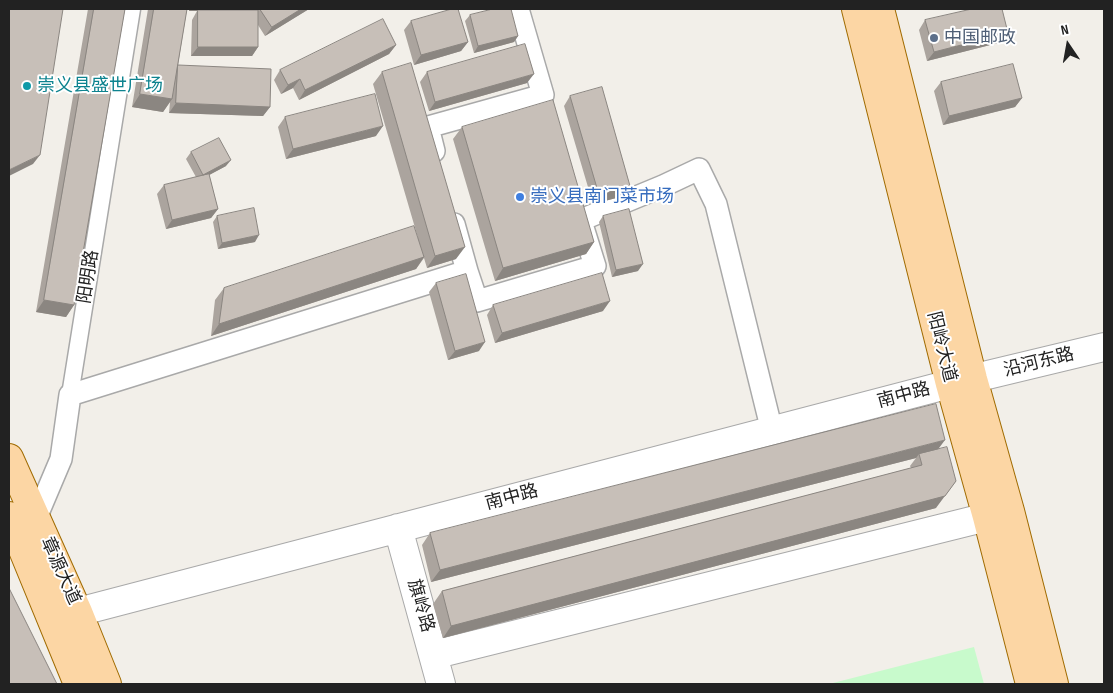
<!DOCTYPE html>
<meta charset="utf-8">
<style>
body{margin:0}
#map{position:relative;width:1113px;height:693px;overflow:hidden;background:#f2efe9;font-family:"Sofia Sans Condensed",sans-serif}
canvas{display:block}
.frame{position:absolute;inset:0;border:10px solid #222;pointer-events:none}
.north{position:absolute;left:1043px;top:20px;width:50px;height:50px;-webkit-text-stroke:4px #fff;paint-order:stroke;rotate:348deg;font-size:14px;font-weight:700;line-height:20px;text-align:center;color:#222}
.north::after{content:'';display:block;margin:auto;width:18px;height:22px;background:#222;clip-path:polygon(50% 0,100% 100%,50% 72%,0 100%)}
</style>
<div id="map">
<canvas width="1113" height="693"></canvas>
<div class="frame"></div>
<div class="north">N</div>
</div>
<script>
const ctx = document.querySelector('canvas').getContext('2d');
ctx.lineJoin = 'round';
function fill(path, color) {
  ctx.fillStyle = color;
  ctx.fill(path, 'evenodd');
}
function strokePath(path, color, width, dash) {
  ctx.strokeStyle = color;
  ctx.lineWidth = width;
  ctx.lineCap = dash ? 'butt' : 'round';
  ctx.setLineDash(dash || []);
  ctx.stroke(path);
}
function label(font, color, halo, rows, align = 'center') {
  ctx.font = font + ' "Sofia Sans Condensed","Noto Sans SC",sans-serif';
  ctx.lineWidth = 4;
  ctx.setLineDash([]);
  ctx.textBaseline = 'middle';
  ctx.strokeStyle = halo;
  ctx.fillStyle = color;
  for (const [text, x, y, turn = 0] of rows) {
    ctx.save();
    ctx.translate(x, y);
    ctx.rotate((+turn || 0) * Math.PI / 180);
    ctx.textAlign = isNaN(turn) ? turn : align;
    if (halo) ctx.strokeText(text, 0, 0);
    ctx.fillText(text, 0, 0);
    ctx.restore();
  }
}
fill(new Path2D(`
 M974,647l10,37h-155z`), '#c8facc');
const pedestrian = new Path2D(`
 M70,395l62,-386`);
const minor = new Path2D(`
 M434,151l-6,-24 115,-32 -25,-86
 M581,220l82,-34 36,-17 17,35 56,227
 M467,271l10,30 118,-35 -14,-45
 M26,521l10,-3 25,-59 9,-64 397,-124 -13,-47`);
const tertiary = new Path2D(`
 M398,528l43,156
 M56,620l22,-8 872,-228 154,-37
 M433,655l554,-138`);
const primary = new Path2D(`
 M856,9l94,375 37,133 43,167
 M880,9l93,370 37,132 44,173
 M9,458l69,154 29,72
 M9,516l69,168`);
strokePath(pedestrian, '#a9a9a9', 19);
strokePath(minor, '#a9a9a9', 24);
strokePath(tertiary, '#a9a9a9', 30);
strokePath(primary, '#a06b00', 30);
strokePath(pedestrian, '#fff', 16);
strokePath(minor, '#fff', 21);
strokePath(tertiary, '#fff', 28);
strokePath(primary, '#fcd6a4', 28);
fill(new Path2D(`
 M88,9h37l-51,296 -8,12 -30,-5z
 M148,9h39l-9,56 92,42 -7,9 -94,-3 1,-11 -7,10 -31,-5z
 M189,9h43l-1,1h18l-1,-1h61l-44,27 -7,-11v22l-6,9h-61l1,-36 5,-9h-8z
 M470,15l48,21 -4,6 -40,11 -9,-32z
 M925,20l83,13 -6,9 -75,19 -8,-31z
 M411,21l57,21 -7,9 -47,14 -10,-35z
 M396,45l-7,9 -90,46 -6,-12 -12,6 -7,-14 6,-10z
 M382,72l74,187 -29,9 -3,-10 -8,11 -205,67 4,-36 9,-12 194,-50 -45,-154z
 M427,72l100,11 -98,28 -9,-29z
 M941,82l81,16 -7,9 -72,18 -9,-34z
 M570,96l60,90 -6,10 -31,8 -29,-98z
 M285,117l91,19 -90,23 -8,-32z
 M462,127l132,115 -8,12 -91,27 -42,-142z
 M191,152l35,14 -17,9 9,34 -7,9 -45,11 -9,-35 7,-9 32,-8 -10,-18z
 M217,216l38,26 -37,7 -5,-27z
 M603,216l35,55 -26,6 -13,-55z
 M436,283l43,68 -31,9 -19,-68z
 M493,305l110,6 -108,32 -8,-28z
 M939,449l-3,59 -493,130 -10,-34 9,-13 469,-123 -1,-2 6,-8 -485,124 -9,-37 8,-12z`), '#aba49e');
fill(new Path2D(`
 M190,9h42l-3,5 -31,-4 -1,1h-8z
 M301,9h8l-44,27 7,-9z
 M1008,33l-6,9 -75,19 7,-9z
 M518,36l-4,6 -40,11 4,-7z
 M468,42l-7,9 -47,14 7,-10z
 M396,45l-7,9 -90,46 6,-10z
 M198,47h60l-6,9h-61z
 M534,74l-7,9 -98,28 6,-9z
 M300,79l-7,9 -12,6 7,-9z
 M140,94l32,5 -9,13 -31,-5z
 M1022,98l-7,9 -72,18 6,-9z
 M176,103l94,4 -7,9 -94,-3z
 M383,126l-7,10 -90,23 7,-10z
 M40,155l-7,9 -24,12v-6z
 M231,160l-5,6 -28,15 5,-6z
 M630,186l-6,10 -31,8 6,-9z
 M218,209l-7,9 -45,11 6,-9z
 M259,235l-4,7 -37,7 4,-6z
 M594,242l-8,12 -91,27 8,-13z
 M465,247l-9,12 -29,9 8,-12z
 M424,257l-8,12 -205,67 8,-12z
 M643,264l-5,7 -26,6 4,-7z
 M44,300l30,5 -8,12 -30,-5z
 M610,301l-7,10 -108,32 7,-10z
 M485,342l-6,9 -31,9 7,-9z
 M945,440l-9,12 -17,2 -3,4 -485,124 9,-12z
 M956,481l-20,27 -493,130 8,-12z`), '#8b8681');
const building = new Path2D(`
 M9,9h54l-23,146 -31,15z
 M94,9h31l-51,296 -30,-5z
 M154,9h33l-15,90 -32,-5z
 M260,9h41l-29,18z
 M452,9h6l10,33 -47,13 -10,-34z
 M493,9h18l7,27 -40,10 -8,-31z
 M972,9h30l6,24 -74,19 -9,-32z
 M198,10h60v37h-60z
 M383,19l13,26 -91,45 -5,-11 -12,6 -8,-15z
 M525,44l9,30 -99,28 -8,-30z
 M411,63l54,184 -30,9 -53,-184z
 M1013,64l9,34 -73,18 -8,-34z
 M178,65l93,4 -1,38 -94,-4z
 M602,87l28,99 -31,9 -29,-99z
 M375,94l8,32 -90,23 -8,-32z
 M553,100l41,142 -91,26 -41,-141z
 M219,138l12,22 -28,15 -12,-23z
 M209,174l9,35 -46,11 -8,-35z
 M254,208l5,27 -37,8 -5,-27z
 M629,209l14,55 -27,6 -13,-54z
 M414,226l10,31 -205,67 5,-36z
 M602,273l8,28 -108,32 -9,-28z
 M466,274l19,68 -30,9 -19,-68z
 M936,404l9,36 -505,130 -10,-37z
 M947,447l9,34 -11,15 -494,130 -9,-35 480,-126 -3,-11z
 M9,588l48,96h-48z`);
fill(building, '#c7bfb8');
strokePath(building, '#8b8681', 1);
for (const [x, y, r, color] of [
 [934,38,5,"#5c6f8a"],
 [27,86,5,"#0f9aa8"],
 [520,197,5,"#3f7fe0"]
]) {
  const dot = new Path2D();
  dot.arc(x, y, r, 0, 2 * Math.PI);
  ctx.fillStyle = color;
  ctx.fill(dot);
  strokePath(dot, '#fff', 2);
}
label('18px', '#4e5e75', '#fff', [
 ["中国邮政",944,38]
], 'left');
label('18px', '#0d838f', '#fff', [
 ["崇义县盛世广场",37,86]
], 'left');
label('18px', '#366cbe', '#fff', [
 ["崇义县南门菜市场",530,197]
], 'left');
label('18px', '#222', '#fff', [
 ["阳明路",89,277,-81],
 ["阳岭大道",941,347,76],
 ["沿河东路",1039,363,-14],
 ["南中路",904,396,-15],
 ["南中路",512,498,-15],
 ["章源大道",60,571,66],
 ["旗岭路",420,606,74]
]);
</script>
